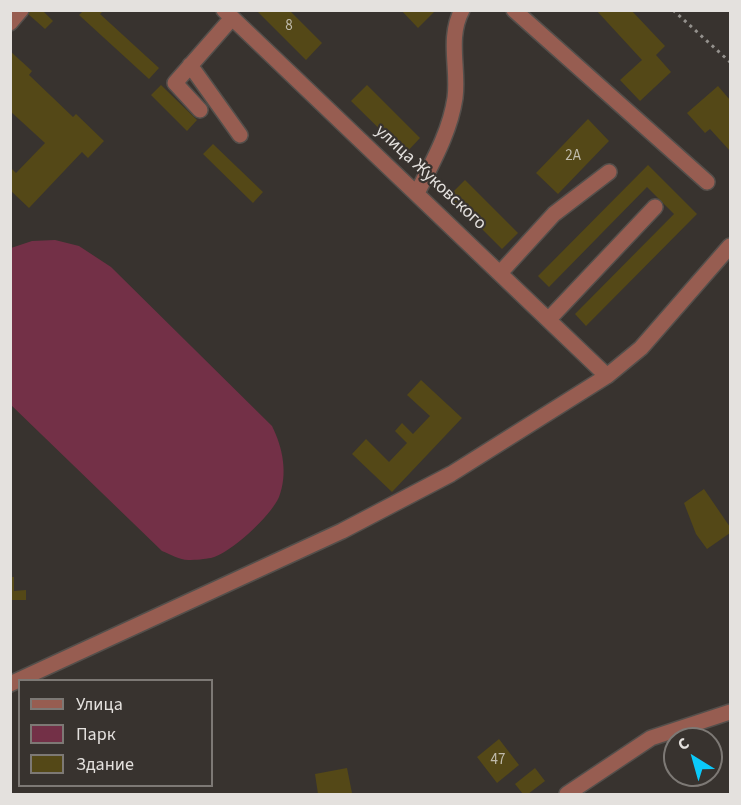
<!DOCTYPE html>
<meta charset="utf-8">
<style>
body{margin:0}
#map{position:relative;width:741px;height:805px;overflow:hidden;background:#38332f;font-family:"Source Sans 3",sans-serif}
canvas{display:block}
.frame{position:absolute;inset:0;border:12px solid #e4e1de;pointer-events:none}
.legend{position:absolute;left:18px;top:679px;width:195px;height:108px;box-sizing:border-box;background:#38332f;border:2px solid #7d7975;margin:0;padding:8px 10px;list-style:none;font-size:18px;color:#e4e1de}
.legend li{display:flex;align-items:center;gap:12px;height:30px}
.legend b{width:30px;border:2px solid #7d7975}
.north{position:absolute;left:663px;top:727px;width:60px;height:60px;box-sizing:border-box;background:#38332f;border:2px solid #7d7975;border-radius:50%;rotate:323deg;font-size:16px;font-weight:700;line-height:24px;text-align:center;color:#e4e1de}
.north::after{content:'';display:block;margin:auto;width:21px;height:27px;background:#0bcafa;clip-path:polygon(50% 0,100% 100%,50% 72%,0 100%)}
</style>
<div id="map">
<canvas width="741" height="805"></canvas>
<div class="frame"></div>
<ul class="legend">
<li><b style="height:8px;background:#975d51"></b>Улица</li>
<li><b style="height:16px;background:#733047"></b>Парк</li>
<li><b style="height:16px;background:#544817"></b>Здание</li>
</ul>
<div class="north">С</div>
</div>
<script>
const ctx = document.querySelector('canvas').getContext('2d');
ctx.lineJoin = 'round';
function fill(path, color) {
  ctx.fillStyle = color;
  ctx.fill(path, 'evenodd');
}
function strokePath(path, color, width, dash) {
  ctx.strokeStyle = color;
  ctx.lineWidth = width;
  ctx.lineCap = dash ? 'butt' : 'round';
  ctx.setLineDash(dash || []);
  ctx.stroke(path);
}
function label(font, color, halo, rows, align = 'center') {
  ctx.font = font + ' "Source Sans 3",sans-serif';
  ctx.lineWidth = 4.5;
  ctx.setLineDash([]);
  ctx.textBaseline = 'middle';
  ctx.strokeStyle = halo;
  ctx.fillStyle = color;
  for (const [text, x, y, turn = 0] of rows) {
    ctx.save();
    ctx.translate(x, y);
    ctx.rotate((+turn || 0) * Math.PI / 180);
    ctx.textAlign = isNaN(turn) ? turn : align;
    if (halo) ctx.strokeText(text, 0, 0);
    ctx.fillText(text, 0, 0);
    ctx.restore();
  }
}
fill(new Path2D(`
 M55,240l24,6 32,21 161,159c11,22 16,48 7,71 -8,19 -48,56 -68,61 -6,1 -15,2 -23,2 -8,0 -18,-6 -26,-9l-151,-146v-157l21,-7z`), '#733047');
fill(new Path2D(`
 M29,10h13l11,11 -8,8 -18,-16z
 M84,10h20l-4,4 59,54 -10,11 -70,-64z
 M256,10h33l33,33 -16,17z
 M401,10h35l-18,18z
 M596,10h35l34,36 -9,9 15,17 -31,29 -20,-21 22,-20z
 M10,51l22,20 -3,4 44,42 3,-3 28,27 -16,17 -6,-6 -53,56 -19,-18v-23l6,6 29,-30 -35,-32z
 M161,85l36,35 -10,11 -36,-36z
 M367,85l53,53 -15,16 -54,-53z
 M718,86l12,14v51l-20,-22 -5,4 -18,-20z
 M588,119l21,22 -51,53 -22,-21z
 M213,144l50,48 -10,11 -50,-49z
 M648,165l49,49 -111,112 -11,-12 99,-100 -27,-27 -98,100 -11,-11z
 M465,180l53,53 -16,16 -53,-53z
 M421,380l41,38 -70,74 -40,-38 14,-15 23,23 18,-19 -12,-12 7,-8 11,11 17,-18 -23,-21z
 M704,489l26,38v6l-23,16 -11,-15 -12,-31z
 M10,577h4v14l12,-1v10h-16z
 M499,739l20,26 -22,18 -20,-26z
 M347,768l5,25 -34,1 -3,-20z
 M535,768l10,13 -17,13h-5l-8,-10z`), '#544817');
const minor = new Path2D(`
 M224,10l383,366
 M514,10l193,172
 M10,23l11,-13
 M190,65l50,70
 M200,110l-25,-27 57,-65
 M417,193c15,-30 33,-61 38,-95 4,-29 -8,-60 7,-88
 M501,272l53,-58 55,-42
 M549,319l106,-112
 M10,684l332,-153 109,-57 156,-98 34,-28 89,-102
 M567,794l84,-56 79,-26`);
strokePath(minor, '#544f4b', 18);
strokePath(new Path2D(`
 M673,10l57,52`), '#94918d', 3, [3, 4.5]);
strokePath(minor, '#975d51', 15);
label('15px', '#c0bbac', null, [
 ["8",289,27],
 ["2А",573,157],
 ["47",498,761]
]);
label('18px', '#e4e1de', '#38332f', [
 ["улица Жуковского",430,178,43]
]);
</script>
